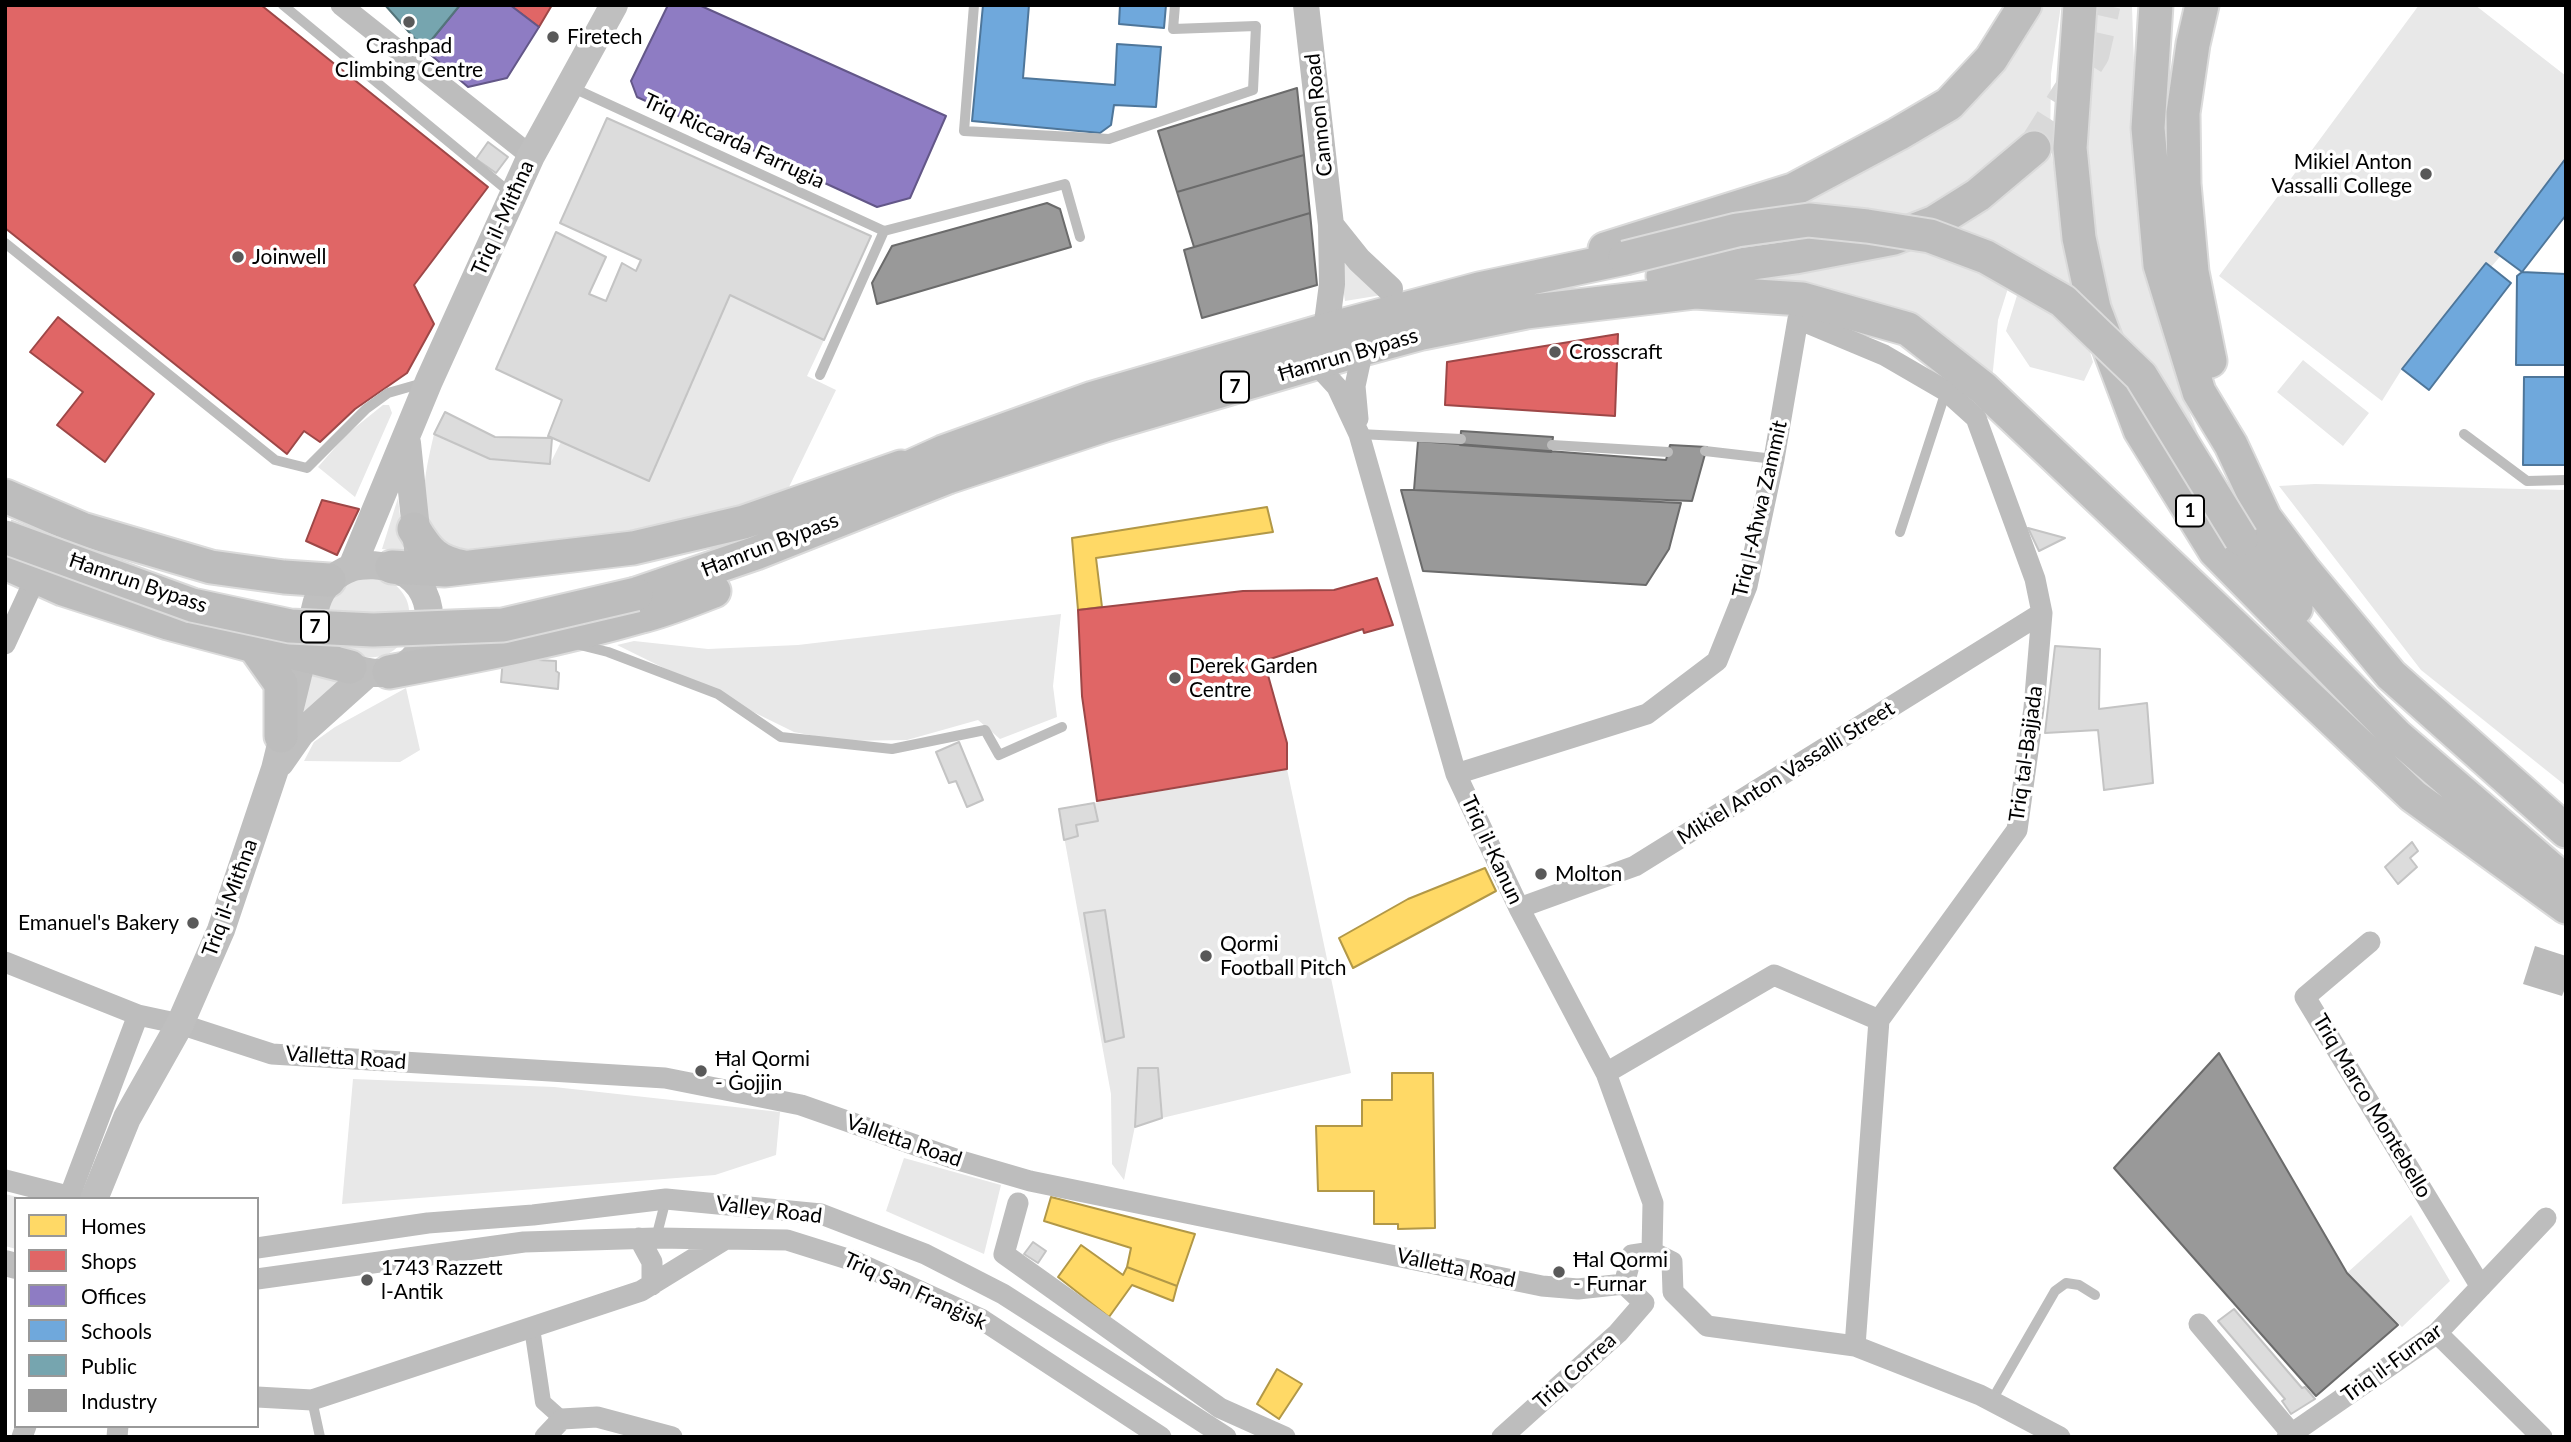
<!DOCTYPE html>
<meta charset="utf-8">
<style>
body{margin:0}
#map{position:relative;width:2571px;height:1442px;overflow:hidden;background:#fff;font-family:Lato,sans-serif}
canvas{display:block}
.frame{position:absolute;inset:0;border:7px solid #000;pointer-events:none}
.legend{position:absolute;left:14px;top:1197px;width:245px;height:231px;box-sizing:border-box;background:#fff;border:2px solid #999;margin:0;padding:9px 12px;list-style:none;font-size:21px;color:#000}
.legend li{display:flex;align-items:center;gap:14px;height:35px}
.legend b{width:35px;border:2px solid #999}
</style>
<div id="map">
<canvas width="2571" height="1442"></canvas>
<div class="frame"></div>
<ul class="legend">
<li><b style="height:19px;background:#ffd966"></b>Homes</li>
<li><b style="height:19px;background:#e06666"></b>Shops</li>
<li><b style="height:19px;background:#8e7cc3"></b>Offices</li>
<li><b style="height:19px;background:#6fa8dc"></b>Schools</li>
<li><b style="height:19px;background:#76a5af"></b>Public</li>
<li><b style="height:19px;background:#999"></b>Industry</li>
</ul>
</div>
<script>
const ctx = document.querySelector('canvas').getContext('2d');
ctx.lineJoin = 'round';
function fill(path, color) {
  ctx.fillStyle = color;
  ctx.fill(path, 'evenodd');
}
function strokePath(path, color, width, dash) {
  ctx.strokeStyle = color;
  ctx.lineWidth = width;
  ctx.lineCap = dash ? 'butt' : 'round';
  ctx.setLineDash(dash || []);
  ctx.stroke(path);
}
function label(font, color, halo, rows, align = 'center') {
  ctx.font = font + ' Lato,sans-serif';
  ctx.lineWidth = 7;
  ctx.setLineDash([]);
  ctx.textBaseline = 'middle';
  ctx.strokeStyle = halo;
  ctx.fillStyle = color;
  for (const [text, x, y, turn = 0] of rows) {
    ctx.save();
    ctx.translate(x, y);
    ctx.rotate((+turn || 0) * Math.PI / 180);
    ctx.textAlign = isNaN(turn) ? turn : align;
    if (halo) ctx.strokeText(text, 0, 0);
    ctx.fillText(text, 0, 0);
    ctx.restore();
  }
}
fill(new Path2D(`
 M2034,5h27l-10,69 -1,73 29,147 -144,-72 -59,-12 -82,-3 52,-32z
 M2092,5l40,2 6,169 46,222 14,36 -84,-110 -22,-85 -9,-90z
 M2419,5h56l91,71v105l-164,188 -20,32 -163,-125z
 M1922,246l87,39 -11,35 -6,60 -257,-103 104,-10z
 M1338,254l44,41 -37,6z
 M2019,289l67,49 7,24 -9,19 -54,-14 -24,-36z
 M730,295l94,45 -17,36 29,14 -47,97 4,12 -82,26 -257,28c-6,-6 -15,-13 -20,-20 -19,-24 -6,-72 0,-99l56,25 60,5 11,-22 88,39z
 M2303,360l66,53 -26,33 -66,-54z
 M383,405h6l3,8 -37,84 -37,-30 29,-33z
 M2315,484l251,6v296l-145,-116 -142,-184z
 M398,498l6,53 -22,-2z
 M387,578c15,11 26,24 21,44 -1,5 -2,11 -4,16 -15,31 -69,23 -76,-11 -1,-4 1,-11 1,-16 0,-3 -1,-7 0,-10 3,-7 13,-15 18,-21z
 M1061,614l-8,72 4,31 -57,22 -22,-19 -71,20 -67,1 -46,-9 -177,-87 17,-4 74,8 90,-4z
 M311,672l33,7 -51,51z
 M406,688l14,62 -20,12 -96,-1 10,-19 21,-15z
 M1287,769l64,304 -189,45 -27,8 -11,54 -12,-16 -1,-70 -52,-285z
 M353,1079l201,8 226,25 -4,43 -61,20 -373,29z
 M904,1158l97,27 -17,69 -98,-43z
 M5,1194l21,5h-10v50l-11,-3z
 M2411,1215l39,66 -48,46 -55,-54z`), '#e8e8e8');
fill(new Path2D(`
 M2535,946l31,10v30l-4,10 -39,-12z`), '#bababa');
const homes = new Path2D(`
 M1267,507l6,25 -177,26 6,49 -24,3 -6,-72z
 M1485,868l11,23 -143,77 -14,-30 69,-39z
 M1392,1073h41l2,155 -37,1v-5h-24v-33h-56l-2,-65h46v-26h30z
 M1051,1197l144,37 -18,52 -50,-19 4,-19 -87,-27z
 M1081,1245l42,30 4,-8 50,19 -4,15 -41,-16 -23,32 -51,-40z
 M1277,1369l25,15 -23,35 -22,-15z`);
fill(homes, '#ffd966');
strokePath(homes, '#b29847', 2);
const shops = new Path2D(`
 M5,5h256l227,182 -74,98 20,39 -27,49 -52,36 -35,33 -16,-11 -17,23 -282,-226z
 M510,5h42l-13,22z
 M58,317l96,77 -49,68 -48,-37 26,-33 -53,-40z
 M1618,334l-3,82 -170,-11 2,-43z
 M322,500l37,9 -22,46 -31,-14z
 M1377,578l16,47 -29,8 -1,-4 -99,32 23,82v26l-190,32 -15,-105 -4,-86 165,-19 91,-1z`);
fill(shops, '#e06666');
strokePath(shops, '#9d4747', 2);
const offices = new Path2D(`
 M460,5h50l29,22 -32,51 -39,9 -44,-38z
 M668,5h31l247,111 -36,82 -33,9 -240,-110 -6,-16z`);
fill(offices, '#8e7cc3');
strokePath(offices, '#635788', 2);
const schools = new Path2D(`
 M983,5h46l-6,73 92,7 2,-41 44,3 -5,60 -42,-2 -3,20 -11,8 -128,-12z
 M1120,5h46l-2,23 -45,-4z
 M2566,158v57l-44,57 -27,-20z
 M2486,263l25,20 -82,107 -27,-21z
 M2522,272l44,2v91h-50l1,-89z
 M2524,377h42v88h-43z`);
fill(schools, '#6fa8dc');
strokePath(schools, '#4e769a', 2);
const public = new Path2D(`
 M385,5h75l-36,44z`);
fill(public, '#76a5af');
strokePath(public, '#53747a', 2);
const industry = new Path2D(`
 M1297,88l7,67 -127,37 -19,-61z
 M1304,155l6,58 -116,34 -17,-55z
 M1047,203l13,6 11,38 -194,57 -5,-21 20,-37z
 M1310,213l7,72 -115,33 -18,-68z
 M1461,431l92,6 -2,15 -91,-7z
 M1418,441l248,19 4,-15 37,2 -15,54 -278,-11z
 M1401,490h13l267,13 -12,46 -23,36 -223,-14z
 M2219,1053l128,220 51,52 -82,71 -202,-228z`);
fill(industry, '#999');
strokePath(industry, '#6b6b6b', 2);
const building = new Path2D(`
 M607,118l264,118 -47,104 -94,-45 -81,186 -101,-45 14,-36 -66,-31 60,-137 50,25 -17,37 17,7 16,-38 14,8 5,-11 -81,-37z
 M488,142l20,15 -12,16 -20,-14z
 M445,412l50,25 57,1 -2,26 -60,-5 -56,-25z
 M2028,528l37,10 -26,13z
 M2055,646l45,3 -1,60 48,-6 6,80 -49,7 -6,-60 -53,3z
 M503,658l53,3v10l3,2 -1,16 -57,-7z
 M959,742l24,58 -16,7 -11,-26 -7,2 -13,-31z
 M1094,803l4,18 -22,4 2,11 -14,4 -5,-31z
 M2412,842l6,9 -8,7 7,9 -19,17 -13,-17z
 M1105,910l19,127 -19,5 -21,-129z
 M1138,1068h20l4,50 -27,9z
 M1033,1242l13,9 -8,12 -14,-9z
 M2234,1309l68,79 3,-1 10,12 -24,15 -9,-13 3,-2 -67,-78z`);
fill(building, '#dcdcdc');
strokePath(building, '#c4c4c4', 2);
strokePath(new Path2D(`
 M2034,148l59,-94 11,-49`), '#d9d9d9', 33, [33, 17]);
const trunk = new Path2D(`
 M2080,5l-10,143 9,90 15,70 46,122 75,121 182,185 169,146
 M2156,5l-8,123 12,137 39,127 32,53 34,73 39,52 87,105 175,156
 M2202,5l-9,39 -10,69 1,71 8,88 18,89
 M1605,249l188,-59 105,-56 51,-30 42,-45 34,-54
 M1663,276l132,-19 99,-19 41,-16 43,-27 56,-47
 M881,480l62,-28 150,-54 233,-68 153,-41 146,-31
 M5,496l77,33 129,38 73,10 45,3
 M414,529c14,23 22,33 50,38
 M2241,539l55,69
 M5,563l58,26 105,34 86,23 50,9 46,12
 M392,567l53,3 188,-22 111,-26 157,-55
 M636,594l120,-41 192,-76 157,-52 258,-76 59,-16 104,-21 169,-20 107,7 106,30 75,59 430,408 153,111
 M254,646l27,38v52
 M389,672c85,-16 170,-32 253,-56 24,-6 48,-16 72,-25`);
strokePath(trunk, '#dbdbdb', 37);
strokePath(new Path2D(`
 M283,5l230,190
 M974,5l-10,126 145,8 144,-49 3,-64 -83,3 2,-24
 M571,87l313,144 181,-47 15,53
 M5,243l270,217 32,8 59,-59 22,-16 35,-10
 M820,375l64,-144
 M1359,434l102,5
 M2464,434l63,47 39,-1
 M1552,445l116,7
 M1705,451l69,8
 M1900,532l46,-141
 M576,644l32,8 110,42 63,43 111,12 93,-19 14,25 63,-28
 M656,1238l10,-39
 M312,1400l8,37
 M1992,1400l63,-109 11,-8 13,2 16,10`), '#bdbdbd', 10);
strokePath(new Path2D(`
 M532,1328l11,74 19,17`), '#bdbdbd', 16);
strokePath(new Path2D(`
 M341,5l190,151
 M1315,363l22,24 22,47 97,340 63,134 87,165 47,130 -1,49
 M1358,419l-3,-33 8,-37
 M5,644l31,-67
 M1456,774l191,-60 70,-53 30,-75 27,-127 24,-140 86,36 62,36 30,27 59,161 7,34 -8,95 -17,122 -138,190 -24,326
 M1519,908l116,-42 407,-253
 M2370,942l-65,55 176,290
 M5,962l133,53 42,9 92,30 393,24 136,27 157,55 72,21 512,105 36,3 46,-5 20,19
 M1606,1073l168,-98 105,45
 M5,1180l74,19
 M70,1195l68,-180
 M1018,1203l-14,51 216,154 65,29
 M639,1238l13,24v23
 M257,1248l171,-25 105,-8 133,-16 155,15 104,40 78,40 223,143
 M257,1279l267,-37 132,-4 131,2 67,21 127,58 180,118
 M1624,1284l8,-29 20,-3 20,10 1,30 34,34 148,20 125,49 80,42
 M2199,1324l93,110
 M2437,1333l105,104
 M257,1397l55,3 329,-109 83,-51
 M22,1437l4,-11
 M117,1437l1,-11
 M545,1437l17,-18 35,-2 75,20
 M1502,1437l116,-104 26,-30
 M2287,1437l150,-104 109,-115`), '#bdbdbd', 21);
strokePath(new Path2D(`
 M1306,5l25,220 1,59 -6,46
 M1331,225l28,35 31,29
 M5,1263l11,3`), '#bdbdbd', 26);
strokePath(new Path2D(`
 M407,443l11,106
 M372,565c13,1 25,3 36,10 38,27 22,94 -25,98 -16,1 -50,-8 -59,-22 -21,-30 -8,-70 27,-83 6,-3 15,-2 21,-3z
 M352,567l77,-186 102,-225 83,-151
 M280,763l21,-30 67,-60
 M94,1199l33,-81 53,-94 41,-94 54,-161 33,-135`), '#bfbfbf', 28);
strokePath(trunk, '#bdbdbd', 33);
const trunkBridge = new Path2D(`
 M1625,258l112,-28 72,-10 58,6 63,10 56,21 77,44 78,75 100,163
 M5,537l187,68 98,21 83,4 130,-5 133,-31`);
strokePath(trunkBridge, '#dbdbdb', 37, []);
strokePath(trunkBridge, '#bdbdbd', 33);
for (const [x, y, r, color] of [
 [409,22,7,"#595959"],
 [553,37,7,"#595959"],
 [2426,174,7,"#595959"],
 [238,257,7,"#595959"],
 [1555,352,7,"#595959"],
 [1175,678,7,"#595959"],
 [1541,874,7,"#595959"],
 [193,923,7,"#595959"],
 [1206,956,7,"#595959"],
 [701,1071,7,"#595959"],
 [1559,1272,7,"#595959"],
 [367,1280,7,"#595959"]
]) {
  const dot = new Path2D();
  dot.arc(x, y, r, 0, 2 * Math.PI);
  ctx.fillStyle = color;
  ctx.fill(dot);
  strokePath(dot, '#fff', 2.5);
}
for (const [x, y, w] of [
 [1235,387,28],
 [2190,511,28],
 [315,627,28]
]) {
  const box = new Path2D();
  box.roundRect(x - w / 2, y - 15.5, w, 31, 5);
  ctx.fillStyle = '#fff';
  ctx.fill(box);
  strokePath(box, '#000', 2);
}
label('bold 19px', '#000', null, [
 ["7",1235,387],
 ["1",2190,511],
 ["7",315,627]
]);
label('21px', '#000', '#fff', [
 ["Firetech",567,37],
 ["Crashpad",409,46,"center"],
 ["Climbing Centre",409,70,"center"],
 ["Mikiel Anton",2412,162,"right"],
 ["Vassalli College",2412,186,"right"],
 ["Joinwell",252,257],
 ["Crosscraft",1569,352],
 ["Derek Garden",1189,666],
 ["Centre",1189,690],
 ["Molton",1555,874],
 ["Emanuel's Bakery",179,923,"right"],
 ["Qormi",1220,944],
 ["Football Pitch",1220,968],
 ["Ħal Qormi",715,1059],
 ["- Ġojjin",715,1083],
 ["Ħal Qormi",1573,1260],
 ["- Furnar",1573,1284],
 ["1743 Razzett",381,1268],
 ["l-Antik",381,1292]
], 'left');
label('21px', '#000', '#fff', [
 ["Cannon Road",1319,115,-96],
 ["Triq Riccarda Farrugia",734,141,25],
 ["Triq il-Mitħna",503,218,-66],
 ["Ħamrun Bypass",1348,355,-16],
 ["Triq l-Aħwa Zammit",1760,509,-77],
 ["Ħamrun Bypass",770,545,-21],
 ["Ħamrun Bypass",138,583,19],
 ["Triq tal-Bajjada",2026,754,-82],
 ["Mikiel Anton Vassalli Street",1786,773,-32],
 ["Triq il-Kanun",1492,850,65],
 ["Triq il-Mitħna",230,898,-70],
 ["Valletta Road",346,1058,4],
 ["Triq Marco Montebello",2372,1106,59],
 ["Valletta Road",904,1141,19],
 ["Valley Road",769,1210,7],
 ["Valletta Road",1456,1268,12],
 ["Triq San Franġisk",915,1291,25],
 ["Triq il-Furnar",2392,1363,-36],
 ["Triq Correa",1575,1371,-42]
]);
</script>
